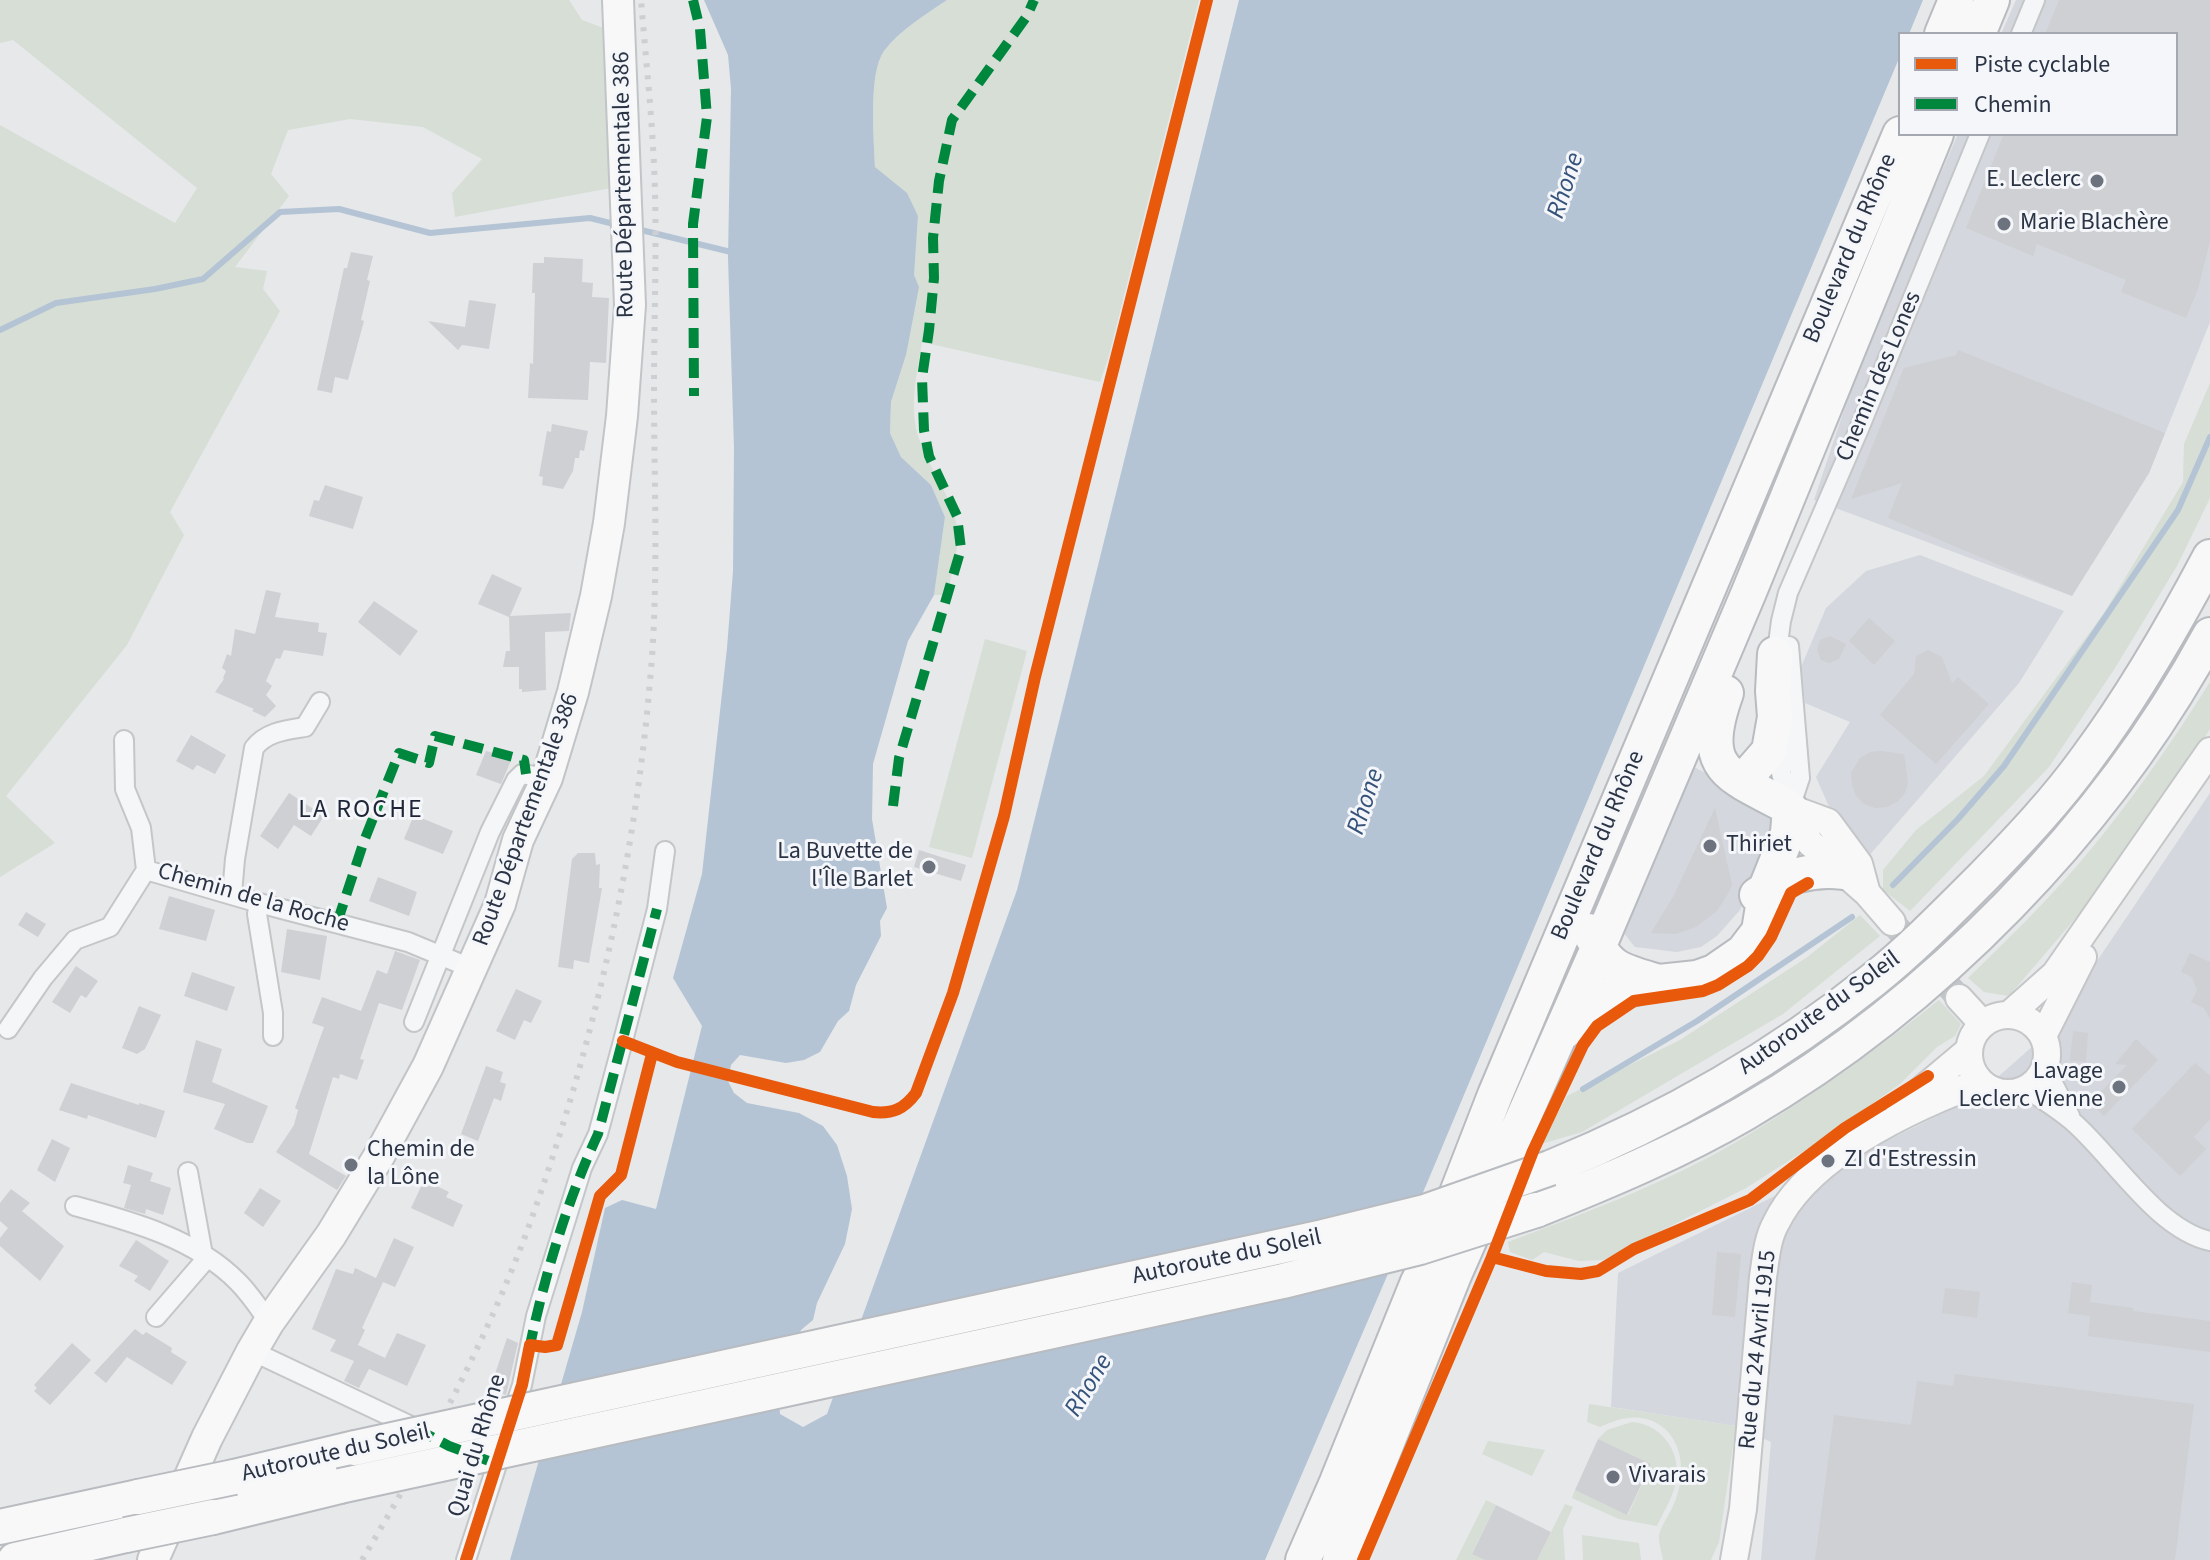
<!DOCTYPE html>
<meta charset="utf-8">
<style>
body{margin:0}
#map{position:relative;width:2210px;height:1560px;overflow:hidden;background:#e6e8ea;font-family:"Source Sans 3",sans-serif}
canvas{display:block}
.legend{position:absolute;left:1898px;top:32px;width:280px;height:104px;box-sizing:border-box;background:#f4f6f9;border:2px solid #a4a8b1;margin:0;padding:10px 14px;list-style:none;font-size:24px;color:#2b3445}
.legend li{display:flex;align-items:center;gap:16px;height:40px}
.legend b{width:40px;border:2px solid #a4a8b1}
</style>
<div id="map">
<canvas width="2210" height="1560"></canvas>
<ul class="legend">
<li><b style="height:10px;background:#e8590c"></b>Piste cyclable</li>
<li><b style="height:10px;background:#00873e"></b>Chemin</li>
</ul>
</div>
<script>
const ctx = document.querySelector('canvas').getContext('2d');
ctx.lineJoin = 'round';
function fill(path, color) {
  ctx.fillStyle = color;
  ctx.fill(path, 'evenodd');
}
function strokePath(path, color, width, dash) {
  ctx.strokeStyle = color;
  ctx.lineWidth = width;
  ctx.lineCap = dash ? 'butt' : 'round';
  ctx.setLineDash(dash || []);
  ctx.stroke(path);
}
function label(font, color, halo, rows, align = 'center') {
  ctx.font = font + ' "Source Sans 3",sans-serif';
  ctx.lineWidth = 6;
  ctx.setLineDash([]);
  ctx.textBaseline = 'middle';
  ctx.strokeStyle = halo;
  ctx.fillStyle = color;
  for (const [text, x, y, turn = 0] of rows) {
    ctx.save();
    ctx.translate(x, y);
    ctx.rotate((+turn || 0) * Math.PI / 180);
    ctx.textAlign = isNaN(turn) ? turn : align;
    if (halo) ctx.strokeText(text, 0, 0);
    ctx.fillText(text, 0, 0);
    ctx.restore();
  }
}
fill(new Path2D(`
 M2016,0h194v322l-61,151 -77,123 -258,-96 50,-150 94,-216h218v-100h-175z
 M1920,555l144,56 -45,72 -152,175 -37,-49 -14,-32 34,-55 -45,-19 -4,-36 25,-59 40,-37z
 M1692,766l68,35 15,15 -2,18 -33,76 -23,26 -16,11 -24,5 -42,-5 -13,-16z
 M2210,793v767h-449l10,-118 -35,-16 -125,-19 7,-134 356,-175 76,-67z`), '#d4d7dd');
fill(new Path2D(`
 M0,0h569l13,20 27,10 2,158 -156,29 -3,-24 30,-34 -59,-32 -73,-8 -62,11 -17,44 18,22 -54,71 32,4 -4,18 17,22 -110,201 14,23 -57,110 -121,151 49,47 -55,34v-752l175,98 22,-35 -184,-148 -13,3z
 M947,0h252l-91,359 -8,23 -178,-40c-4,26 -11,54 -7,81 6,38 36,67 42,104 3,22 -6,46 -10,68h-13l11,-78 -14,-32 -30,-28 -11,-24 1,-31 15,-47 12,-139 -43,-49c-1,-27 -7,-94 9,-116 17,-22 41,-36 63,-51z
 M2210,383v115l-33,68 -62,102 -66,99 -139,144 -27,-21v-20l33,-40 68,-54 120,-163 79,-131 1,-38z
 M985,639l42,12 -55,207 -43,-11z
 M2210,682v47l-30,48 -101,137 -70,82 -25,-4 -16,-14c37,-36 74,-72 108,-111 50,-58 93,-120 134,-185z
 M1860,915l20,21 -97,78 -201,118 -41,12 26,-48 113,-56 126,-82z
 M1939,1000l22,24 -6,12 -18,11 -37,37 -91,64 -63,40 -143,72 -24,1 -35,-9 -12,8 -22,-8 -2,-10c77,-29 158,-59 230,-101 70,-42 137,-90 201,-141z
 M1589,1404l147,22 -17,116 -8,18h-48c-1,-7 -5,-18 -4,-25 2,-9 10,-20 14,-29 12,-26 13,-63 -13,-81 -20,-13 -41,-7 -60,2l-13,-5z
 M1632,1422c32,3 51,32 43,64 -4,14 -12,27 -18,40l-38,-7 -47,-21 3,-8 53,25 23,-51 -53,-25 9,-9z
 M1488,1441l57,9 -13,26 -50,-22z
 M1486,1500l10,5 -24,48 13,7h-29z
 M1565,1504l8,3 -10,22 2,31h-28z
 M1582,1535l57,8 2,17h-58z`), '#d6ded6');
fill(new Path2D(`
 M704,0h243c-22,15 -46,29 -63,51 -16,22 -10,89 -9,116l32,26 11,23 -4,59 5,12 -13,68 -15,47 -1,31 11,24 30,28 14,32 -11,78 -26,46 -35,123 -1,55 15,89 -7,13 1,15 -25,49 -7,26 -11,10 -18,31 -16,8 -18,3 -46,-8 -9,10 -3,16 6,12 13,10 52,10 24,13 14,19 10,31 5,33 -7,35 -28,59 -4,17 -12,10 -23,62 2,22 23,13 24,-13 190,-524 222,-890h684l-14,34h-9v22l-473,1127 -162,377h-755l72,-248 23,-104 17,-8 34,9 46,-183 -29,-48 29,-104 25,-226 6,-77 1,-123 -6,-190 3,-169 -3,-34z`), '#b4c4d5');
strokePath(new Path2D(`
 M637,229l98,24
 M0,330l56,-27 99,-14 48,-10 77,-67 59,-3 91,24 160,-15 28,7
 M1893,885l65,-66 46,-53 174,-256 32,-73
 M1583,1089l114,-68 155,-104`), '#b4c4d5', 6);
fill(new Path2D(`
 M2059,0h151v241l-12,48 -12,29 -65,-26 5,-12 -89,-36 -4,12 -67,-28 38,-94h172v-100h-131z
 M351,252l22,4 -6,24 3,1 -9,39 3,1 -16,59 -13,-3 -3,16 -15,-3 27,-122h3z
 M544,257l39,2 -1,23 11,1 -1,14 17,1 -3,65 -16,-1 -2,38 -60,-2 2,-35 3,1 2,-71h-3l1,-30h11z
 M469,300l27,4 -7,45 -27,-4 -4,5 -30,-29 37,6z
 M1958,350l207,83 -16,40 -77,123 -184,-78 14,-35 -51,16 53,-131 52,-13z
 M552,424l36,7 -4,20 -4,-1 -1,8h-4l-2,13 -10,18 -21,-4 1,-8 -4,-1 8,-45 4,1z
 M325,485l38,12 -10,32 -44,-13 5,-16 5,1z
 M492,574l30,14 -12,28 61,-3 -2,18 -24,1 1,58 -24,2v-3h-3v-22h-16l3,-16h4l-1,-34 -31,-13z
 M266,590l15,3 -6,24 44,6 -1,9 9,1 -4,23 -39,-6 -4,9 -4,-1 -10,23 6,5 -6,9 10,11 -11,11 -13,-6 2,-2 -39,-17 9,-13 -1,-1 3,-7 -4,-3 5,-14 4,2 4,-27 20,5z
 M374,601l44,30 -18,25 -42,-34z
 M1869,618l26,23 -21,24 -25,-24z
 M1830,636l16,8 -7,15 -10,4 -8,-3 -4,-10 3,-10z
 M1928,650l14,7 10,26 6,-6 31,27 -53,60 -56,-49 34,-41 2,-18z
 M191,735l35,20 -11,19 -18,-9 -4,5 -17,-9z
 M486,751l26,7 -11,26 -25,-9z
 M1881,751l23,3 4,28 -3,11 -8,9 -10,5 -12,1 -11,-4 -8,-8 -4,-11 -1,-12 9,-15 10,-6z
 M289,793l35,23 -13,20 -17,-11 -16,24 -18,-13z
 M1715,808l17,77 -3,7 -12,19 -21,16 -20,7 -25,-1 22,-36z
 M414,815l39,16 -10,23 -39,-15z
 M919,850l47,15 -5,16 -47,-14z
 M578,853h17l1,12 4,-1 -1,24h3l-13,75 -15,-3 -1,9 -15,-2 14,-108z
 M378,877l39,15 -8,24 -40,-15z
 M169,896l46,14 -9,31 -47,-12z
 M26,912l20,12 -8,13 -20,-12z
 M287,929l40,7 -7,44 -39,-8z
 M395,951l25,9 -18,50 -23,-7 -19,56 4,1 -7,20 -17,-6 -1,5 -6,-2 -24,77 37,22 -9,14 -61,-38 18,-27 4,-15 -3,-2 29,-81 -12,-4 10,-26 39,14 16,-41 10,4z
 M2190,953l20,9v57l-6,-11 -13,-6 6,-12 -5,-13 -11,-5z
 M76,966l22,15 -12,17 -5,-3 -11,18 -18,-11z
 M192,972l43,15 -8,24 -43,-15z
 M516,989l26,12 -11,22 -7,-3 -9,20 -19,-9z
 M139,1006l22,9 -16,34 -8,5 -15,-6z
 M2073,1031l15,2 -2,29 -16,-1z
 M2136,1039l22,21 -54,56 -14,-13 37,-38 -12,-1z
 M196,1040l26,9 -10,33 56,24 -15,37h-6l-33,-14 11,-25 -42,-12z
 M2195,1063l15,13v43l-16,18 12,12 -26,27 -48,-47z
 M486,1066l17,6 -3,10 6,2 -5,17 -7,-3 -16,43 -17,-7z
 M71,1083l68,22v-2l26,8 -9,27 -68,-23 -1,4 -28,-9z
 M52,1139l18,9 -15,34 -18,-12z
 M128,1165l25,8 -3,8 21,7 -8,27 -17,-6 -1,5 -21,-6 7,-23 -8,-2z
 M424,1180l25,12 -3,5 17,8 -10,22 -42,-19z
 M260,1188l21,13 -18,26 -19,-14z
 M11,1189l19,14 -8,8 42,35 -24,35 -40,-35v-8l8,-10 -8,-7v-18z
 M394,1238l20,9 -19,40 -12,-5 -21,46 3,2 -7,15 27,13 12,-25 29,12 -19,41 -38,-17 -10,19 -15,-7 10,-20 -24,-10 6,-11 -24,-11 24,-60 17,5 2,-6 21,10z
 M136,1240l33,21 -19,30 -16,-10 4,-5 -19,-10z
 M1717,1252l24,2 -6,63 -23,-2z
 M2072,1282l20,3 -2,17 43,6v3l77,10v31l-122,-16 2,-20 -22,-3z
 M1945,1288l35,4 -3,26 -35,-5z
 M135,1329l8,6 3,-3 26,16 -1,4 16,10 -15,23 -45,-28 -21,26 -12,-10z
 M507,1338l11,5 -12,52 -16,-6z
 M72,1343l19,17 -41,45 -16,-14 3,-3 -3,-3z
 M1955,1374l239,30 -19,156h-360l19,-145 77,10 6,-44 36,5z
 M1598,1439l53,25 -24,51 -52,-25z
 M1496,1505l55,27 -14,28h-52l-13,-6z`), '#ced0d3');
strokePath(new Path2D(`
 M1892,922l67,76`), '#c1c4c9', 26, [26, 13]);
const street = new Path2D(`
 M2021,34l14,-34
 M1789,646l11,132 -10,30
 M1776,659l5,-38 7,-28 71,-164 121,-295
 M124,740l1,49 16,39 5,42
 M1784,740l-3,33 9,35
 M232,894l3,-35 19,-111c12,-16 32,-18 51,-21l15,-25
 M259,903l-2,11 16,99v23
 M414,1022l76,-190 26,-52 6,-6 25,4
 M8,1029l35,-51 32,-38 35,-13 36,-57 113,33 149,39 65,27
 M2045,1068l25,48
 M2026,1088c15,11 32,21 46,33 41,35 84,108 138,120
 M188,1172l15,83
 M75,1206c56,15 121,33 163,76 12,12 21,26 31,40
 M156,1317l51,-59
 M252,1351l163,77
 M512,1416l10,-31 14,-69 46,-148 16,-34 25,-93 34,-132 8,-58
 M466,1560l36,-111`);
const secondary = new Path2D(`
 M1790,808l20,35 57,50 25,29
 M1790,808l38,14 31,42 7,26
 M1959,998l23,25
 M2010,1014l45,-40 155,-223
 M1969 1054a39 39 0 1 1 78 0a39 39 0 1 1-78 0Z
 M2043,1036l40,-79
 M1900,1108l68,-57
 M1734,1560l9,-51 20,-232c3,-19 4,-38 13,-54 33,-68 136,-115 204,-141`);
const primary = new Path2D(`
 M153,1560l54,-122 45,-87 17,-29 62,-87 48,-79 49,-90 72,-162 18,-64 29,-62 26,-86 23,-96 13,-73 13,-107 8,-111 -12,-305`);
const highway = new Path2D(`
 M1942,34l14,-34
 M1978,34l14,-34
 M1742,782l27,-31 6,-34 -2,-26 2,-37
 M1757,895c24,-18 56,-27 86,-23
 M1589,931c21,39 29,39 70,51
 M1565,1031l42,-36 52,-13 38,-4 17,-6 29,-20 16,-21 7,-43 22,-55 2,-25c-63,-34 -92,-37 -64,-115
 M1550,1168c115,-47 226,-110 323,-188 39,-31 75,-68 110,-103 37,-38 73,-76 104,-119 47,-63 86,-131 123,-201
 M1536,1210c70,-28 144,-59 209,-97 189,-110 361,-286 465,-478
 M234,1477l121,-29
 M213,1517l127,-31
 M0,1527l138,-30
 M15,1560l111,-25
 M1303,1560l34,-78 81,-200 20,-40 57,-147 405,-961
 M1340,1560l114,-285 144,-327 151,-356 187,-458`);
strokePath(street, '#c4c6c8', 22);
strokePath(secondary, '#c4c6c8', 30);
strokePath(primary, '#c2c5c8', 34);
strokePath(highway, '#b8bbbf', 38);
strokePath(street, '#f5f6f7', 18);
strokePath(secondary, '#f8f8f8', 26);
strokePath(primary, '#f8f8f8', 30);
strokePath(highway, '#f8f8f8', 34);
strokePath(new Path2D(`
 M362,1560c62,-104 121,-212 164,-326 65,-178 108,-364 124,-553 9,-96 4,-195 4,-292 0,-81 4,-163 -1,-243 -3,-49 -8,-98 -12,-146`), '#cecfd2', 6, [4, 8]);
const highwayBridge = new Path2D(`
 M355,1448l968,-211 102,-25 125,-44
 M340,1486l943,-205 137,-34 116,-37
 M138,1497l96,-20
 M126,1535l87,-18`);
strokePath(highwayBridge, '#b8bbbf', 38, []);
strokePath(highwayBridge, '#f8f8f8', 34);
strokePath(new Path2D(`
 M693,0l7,29 7,88 -14,107 1,172
 M893,806l6,-48 62,-209 -4,-33 -28,-60 -5,-26 -2,-52 7,-48 5,-52 -1,-40 6,-57 13,-61 75,-104 7,-16
 M337,923l27,-82 35,-88 30,10 6,-27 89,24 2,14
 M529,1350c15,-73 38,-149 69,-216l59,-225
 M415,1428l34,18 48,18`), '#00873e', 10, [20, 10]);
strokePath(new Path2D(`
 M623,1041l54,21 196,50c20,2 31,-3 43,-19l37,-100 51,-177 31,-139 172,-677
 M1492,1257l41,-106 50,-106 14,-19 37,-25 69,-10 15,-6 30,-19 10,-10 13,-19 20,-44 17,-10
 M466,1560l56,-175 8,-40 15,2 12,-2 43,-149 21,-21 31,-121
 M1363,1560l129,-303 54,14 35,3 17,-3 36,-22 116,-49 95,-72 83,-52`), '#e8590c', 12);
for (const [x, y, r, color] of [
 [2097,181,8,"#6c737f"],
 [2004,224,8,"#6c737f"],
 [1710,846,8,"#6c737f"],
 [929,867,8,"#6c737f"],
 [2119,1087,8,"#6c737f"],
 [1828,1161,8,"#6c737f"],
 [351,1165,8,"#6c737f"],
 [1613,1477,8,"#6c737f"]
]) {
  const dot = new Path2D();
  dot.arc(x, y, r, 0, 2 * Math.PI);
  ctx.fillStyle = color;
  ctx.fill(dot);
  strokePath(dot, '#f4f6f9', 3);
}
label('24px', '#2b3445', '#f4f6f9', [
 ["E. Leclerc",2081,181,"right"],
 ["Marie Blachère",2020,224],
 ["Thiriet",1726,846],
 ["La Buvette de",913,853,"right"],
 ["l'Île Barlet",913,881,"right"],
 ["Lavage",2103,1073,"right"],
 ["Leclerc Vienne",2103,1101,"right"],
 ["Chemin de",367,1151],
 ["la Lône",367,1179],
 ["ZI d'Estressin",1844,1161],
 ["Vivarais",1629,1477]
], 'left');
label('24px', '#2b3445', '#f4f6f9', [
 ["Route Départementale 386",625,185,-91],
 ["Boulevard du Rhône",1851,249,-67],
 ["Chemin des Lones",1880,377,-67],
 ["Route Départementale 386",527,820,-70],
 ["Boulevard du Rhône",1599,846,-67],
 ["Chemin de la Roche",253,899,16],
 ["Autoroute du Soleil",1820,1014,-36],
 ["Autoroute du Soleil",1227,1258,-12],
 ["Rue du 24 Avril 1915",1759,1350,-84],
 ["Quai du Rhône",478,1446,-73],
 ["Autoroute du Soleil",336,1454,-13]
]);
label('italic 26px', '#34527a', '#f4f6f9', [
 ["Rhone",1567,186,-72],
 ["Rhone",1367,802,-72],
 ["Rhone",1090,1386,-59]
]);
ctx.letterSpacing = '2px';
label('26px', '#1d2536', '#f4f6f9', [
 ["LA ROCHE",361,811]
]);
ctx.letterSpacing = '0px';
</script>
